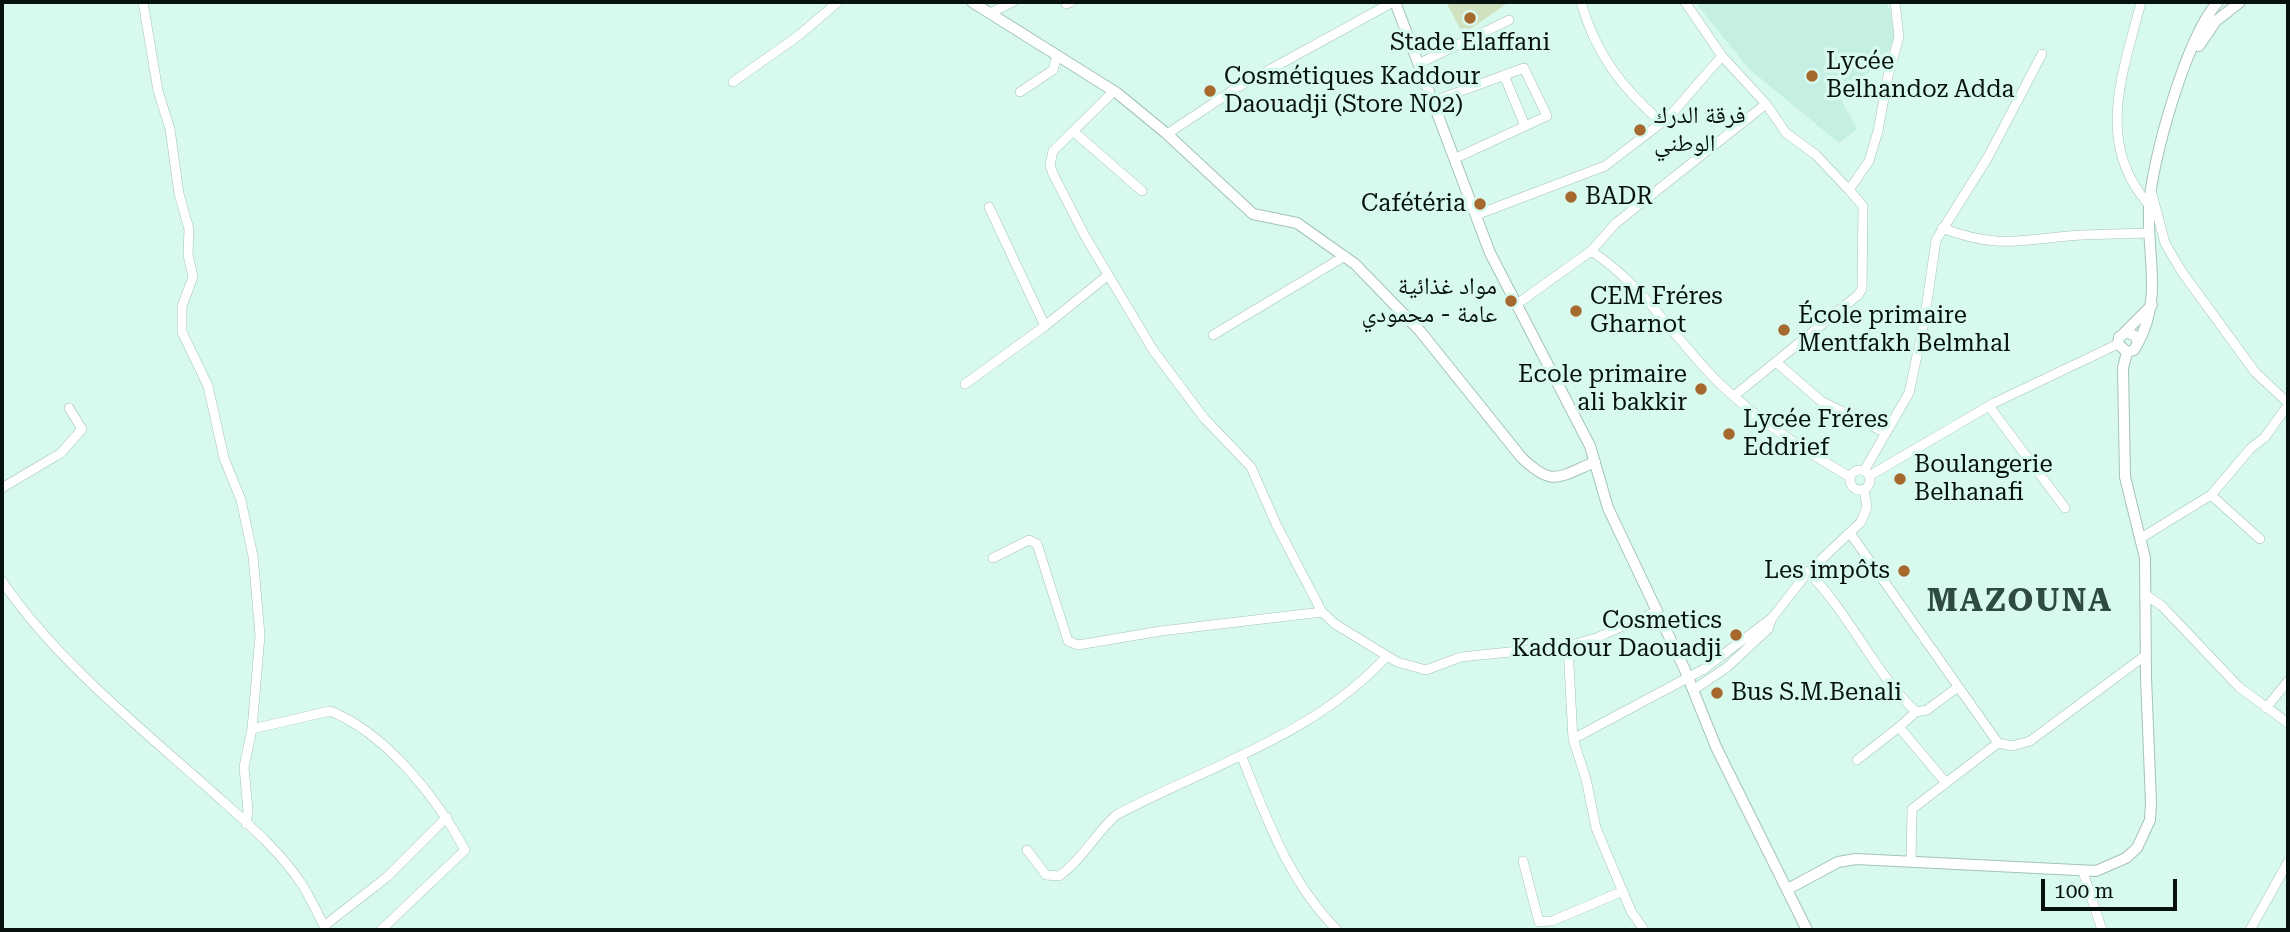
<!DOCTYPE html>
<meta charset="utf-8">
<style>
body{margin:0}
#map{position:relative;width:2290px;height:932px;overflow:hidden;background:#d8f9ee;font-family:"Roboto Serif",serif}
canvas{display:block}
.frame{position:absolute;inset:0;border:4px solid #07120f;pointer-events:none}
.scale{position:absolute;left:2041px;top:879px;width:136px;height:32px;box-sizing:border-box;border:4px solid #07120f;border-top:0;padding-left:9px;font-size:21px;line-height:24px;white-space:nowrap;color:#07120f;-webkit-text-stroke:5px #d8f9ee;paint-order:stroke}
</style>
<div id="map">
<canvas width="2290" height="932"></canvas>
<div class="frame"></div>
<div class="scale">100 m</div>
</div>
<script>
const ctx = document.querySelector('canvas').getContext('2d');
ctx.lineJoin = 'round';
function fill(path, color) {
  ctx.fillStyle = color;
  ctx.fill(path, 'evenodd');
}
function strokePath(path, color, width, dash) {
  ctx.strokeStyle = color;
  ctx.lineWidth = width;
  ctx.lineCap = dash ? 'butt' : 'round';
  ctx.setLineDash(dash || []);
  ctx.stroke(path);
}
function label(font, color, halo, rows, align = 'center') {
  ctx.font = font + ' "Roboto Serif","Noto Naskh Arabic",serif';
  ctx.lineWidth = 7;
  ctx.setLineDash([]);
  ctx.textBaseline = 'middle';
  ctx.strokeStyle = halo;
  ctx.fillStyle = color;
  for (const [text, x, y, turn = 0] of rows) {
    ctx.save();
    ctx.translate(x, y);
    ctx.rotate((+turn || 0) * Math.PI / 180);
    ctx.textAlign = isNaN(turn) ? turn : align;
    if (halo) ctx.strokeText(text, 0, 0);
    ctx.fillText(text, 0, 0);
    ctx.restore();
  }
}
fill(new Path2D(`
 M1695,2h190l5,8 5,26 -10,24 -46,36 18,33 -18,14 -91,-75z`), '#c5efe2');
fill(new Path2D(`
 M1446,2h63l-46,32z`), '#d0e1bf');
const minor = new Path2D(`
 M143,2l15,89 12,38 9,65 10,35 -1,26 5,22 -11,29v26l26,54 16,72 17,42 12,56 7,79 -8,94 -8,38 4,44 -2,13
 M1581,2c14,51 41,86 80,120
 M2141,2c-18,71 -47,141 8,203
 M1066,4l5,-2
 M990,13l23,-11
 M1420,63l89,-43
 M1504,75l21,51
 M733,82l65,-46 40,-34
 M1114,91l-61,60 -3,14 3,9 32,62 68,114 51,68 47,49 26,59 45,86 13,12 62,38 29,8 35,-13 107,-11
 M1020,92l33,-22 4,-14
 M1434,101l90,-33 23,48 -91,42
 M1766,104l20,29 30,22 33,35
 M1073,131l69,60
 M1167,134l71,-47 155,-85
 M2152,194l13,49 17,29 73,100 33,31
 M989,207l56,119
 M1476,215l129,-49 64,-49 53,-61
 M1942,228c53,20 72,13 126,8 27,-2 54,-2 81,-3
 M1591,251c54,35 84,89 129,133 38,36 85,67 130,93
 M1517,304l74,-53 25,-28 150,-119 -44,-48 -37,-54
 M1213,335l132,-79
 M1776,362l45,39 65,32
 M965,384l80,-58 62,-50
 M1734,396l124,-101 4,-6 1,-83 -14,-16 20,-29 9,-30 10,-55 11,-39 -4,-35
 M1989,406l76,102
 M1850 480a10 10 0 1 1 20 0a10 10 0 1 1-20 0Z
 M1864,471l45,-78 15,-70 12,-83 52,-83 54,-103
 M1869,476l125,-73 124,-59
 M2,488l59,-35 21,-24 -13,-21
 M2211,495l49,44
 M1850,533l148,210 14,3 18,-5 116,-86
 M2141,538l70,-43 40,-47 14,-11 23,-32
 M993,558l36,-18 8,4 31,97 10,4 83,-14 161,-19
 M1808,572c42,42 65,99 108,140l11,-2 31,-23
 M2,581c52,77 136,145 206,207 32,29 69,59 93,95 10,15 17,32 25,47
 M2146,595l16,11 77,81 49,36
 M1693,690l33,-22 42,-39 4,-11 36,-46 53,-50 6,-15 -3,-17
 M2266,708l22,-27
 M1916,712l-17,15 47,56
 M252,729l78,-18c56,22 107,87 135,139l-84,80
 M1573,739l131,-70 68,-51
 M1241,755c26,64 47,125 96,175
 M1857,760l42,-33
 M1027,850l19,25 13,1c23,-16 36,-42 57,-61 93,-49 199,-80 271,-159
 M1523,861l16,61 13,-1 71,-30
 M1911,861l1,-52 86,-66
 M2083,872l19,58
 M324,926l63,-49 60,-60
 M1644,930l-13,-19 -35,-83 -10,-49 -13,-40 -5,-93 28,-8 61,-27
 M2250,930l38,-68`);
const major = new Path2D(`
 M972,2l145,91 50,41 86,80 44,9 58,41 65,67 101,126c32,31 37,20 74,5
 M1395,2l95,251 100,193 18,62 77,162 31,77 91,183
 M2199,46l17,-25 24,-19
 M2124,333l28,-28
 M2137,345c26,-46 10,-88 12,-137 2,-46 38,-173 69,-206
 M1788,889l50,-27 18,-3 240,12 30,-13 11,-10 13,-28 1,-17 -5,-126 -1,-119 -20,-81 -2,-109 4,-16 7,-2 4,-8 -3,-6 -8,-4 -8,5 -1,7 9,8`);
strokePath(minor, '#a3c3b8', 10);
strokePath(major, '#a3c3b8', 12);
strokePath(minor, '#fff', 9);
strokePath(major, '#fff', 10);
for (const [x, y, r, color] of [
 [1470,18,7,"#a6692d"],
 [1812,76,7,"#a6692d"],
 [1210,91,7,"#a6692d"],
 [1640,130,7,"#a6692d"],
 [1571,197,7,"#a6692d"],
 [1480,204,7,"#a6692d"],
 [1511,301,7,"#a6692d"],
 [1576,311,7,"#a6692d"],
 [1784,330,7,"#a6692d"],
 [1701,389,7,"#a6692d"],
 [1729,434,7,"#a6692d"],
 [1900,479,7,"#a6692d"],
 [1904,571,7,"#a6692d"],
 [1736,635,7,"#a6692d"],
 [1717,693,7,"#a6692d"]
]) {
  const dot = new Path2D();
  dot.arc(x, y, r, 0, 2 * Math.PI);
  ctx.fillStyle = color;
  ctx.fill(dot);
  strokePath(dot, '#d8f9ee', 2.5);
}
label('24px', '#07120f', '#d8f9ee', [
 ["Stade Elaffani",1470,43,"center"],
 ["Lycée",1826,62],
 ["Belhandoz Adda",1826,90],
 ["Cosmétiques Kaddour",1224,77],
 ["Daouadji (Store N02)",1224,105],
 ["فرقة الدرك",1654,116],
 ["الوطني",1654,144],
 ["BADR",1585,197],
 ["Cafétéria",1466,204,"right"],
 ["مواد غذائية",1497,287,"right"],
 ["عامة - محمودي",1497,315,"right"],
 ["CEM Fréres",1590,297],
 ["Gharnot",1590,325],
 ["École primaire",1798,316],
 ["Mentfakh Belmhal",1798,344],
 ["Ecole primaire",1687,375,"right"],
 ["ali bakkir",1687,403,"right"],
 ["Lycée Fréres",1743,420],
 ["Eddrief",1743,448],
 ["Boulangerie",1914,465],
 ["Belhanafi",1914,493],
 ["Les impôts",1890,571,"right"],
 ["Cosmetics",1722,621,"right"],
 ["Kaddour Daouadji",1722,649,"right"],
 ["Bus S.M.Benali",1731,693]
], 'left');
ctx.letterSpacing = '2px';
label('bold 32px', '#2e4a42', '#d8f9ee', [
 ["MAZOUNA",2020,602]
]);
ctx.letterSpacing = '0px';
</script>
